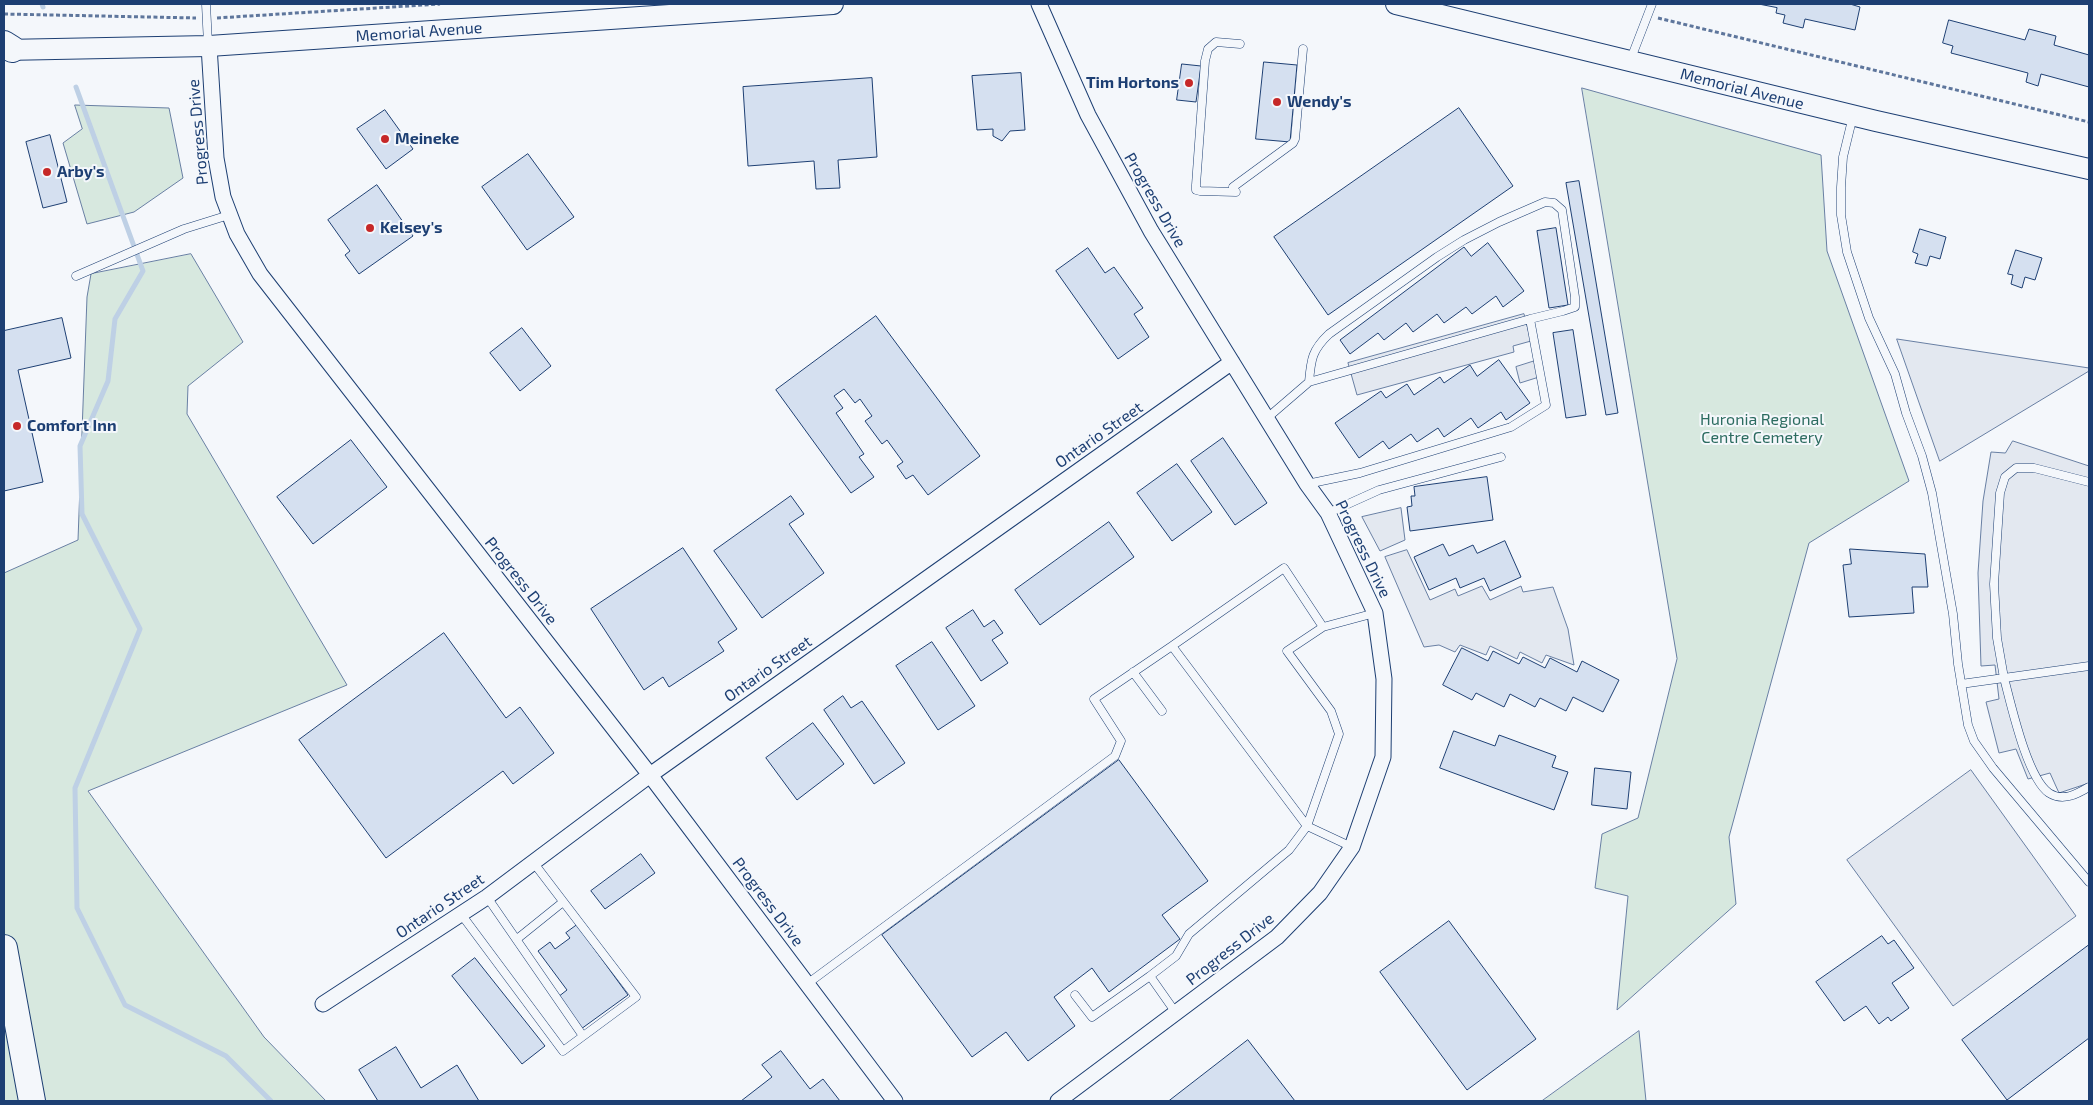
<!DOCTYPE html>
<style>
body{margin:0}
#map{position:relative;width:2093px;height:1105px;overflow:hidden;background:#f4f7fb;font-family:"Exo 2",sans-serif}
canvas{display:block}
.frame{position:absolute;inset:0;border:5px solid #1d3f73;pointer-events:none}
</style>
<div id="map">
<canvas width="2093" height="1105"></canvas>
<div class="frame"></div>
</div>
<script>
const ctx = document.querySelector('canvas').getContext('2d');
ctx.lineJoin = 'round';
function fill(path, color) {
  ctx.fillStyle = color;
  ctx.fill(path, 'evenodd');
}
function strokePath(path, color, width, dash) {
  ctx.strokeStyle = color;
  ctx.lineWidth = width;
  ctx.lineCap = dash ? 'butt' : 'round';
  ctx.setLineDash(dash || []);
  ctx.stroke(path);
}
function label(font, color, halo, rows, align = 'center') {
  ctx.font = font + ' "Exo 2",sans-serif';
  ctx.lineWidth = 4;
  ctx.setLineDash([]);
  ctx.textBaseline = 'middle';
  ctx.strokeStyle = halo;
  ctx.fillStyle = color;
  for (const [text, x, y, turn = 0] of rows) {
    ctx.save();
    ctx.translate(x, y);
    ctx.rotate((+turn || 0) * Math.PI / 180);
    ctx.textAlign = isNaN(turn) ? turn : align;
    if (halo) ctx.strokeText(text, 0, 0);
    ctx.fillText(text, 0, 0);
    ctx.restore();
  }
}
const green = new Path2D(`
 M1582,88l239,67 6,96 82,230 -100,62 -80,294 7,67 -119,106 11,-114 -33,-8 7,-54 36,-16 39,-159z
 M75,105l94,3 14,70 -49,34 -47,12 -24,-81 19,-14z
 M191,254l52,88 -55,44 -1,28 160,271 -259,106 176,246 62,64h-322v-528l74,-33 9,-243 4,-23z
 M1639,1031l7,70h-104z`);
fill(green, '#d7e8df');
strokePath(green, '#687fa3', 1);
const parking = new Path2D(`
 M1524,314l7,27 -18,5 1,6 -157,43 -9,-32z
 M1897,339l192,29v3l-149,90z
 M1535,361l4,16 -19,6 -4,-16z
 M2013,441l76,25v317l-30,10 -9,-20 -22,6 -12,-30 -17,4 -13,-51 13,-3 -4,-34 -14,1 -3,-93 5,-72 8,-49 14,1z
 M1401,508l4,32 -25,11 -18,-34z
 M1407,550l23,50 25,-11 3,7 24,-10 8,14 31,-14 2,6 30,-5 15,42 6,36 -28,-10 -4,8 -22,-11 -3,7 -27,-13 -4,9 -26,-10 -5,7 -16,-7 -15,2 -39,-90z
 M1971,770l105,146 -123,90 -106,-146z`);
fill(parking, '#e3e8f0');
strokePath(parking, '#687fa3', 1);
strokePath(new Path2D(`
 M42,4l1,3
 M76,87l67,184 -28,48 -7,62 -28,65 2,68 58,115 -65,159 2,120 48,97 101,51 45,45`), '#bed0e5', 5);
const building = new Path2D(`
 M1759,4h91l10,3 -5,23 -50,-11 -2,9 -20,-5 2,-8 -9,-2 1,-5z
 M1949,20l76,20 4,-11 27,7 -2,9 35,10v32l-48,-13 -3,12 -12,-4 2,-9 -77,-20 2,-7 -10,-3z
 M1264,62l33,3 -7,77 -34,-3z
 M1182,64l19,2 -5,36 -19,-2z
 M1021,73l4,57 -15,1 -8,10 -9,-5v-7l-16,1 -5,-54z
 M872,78l5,79 -39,3 2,28 -24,1 -2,-28 -66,5 -5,-79z
 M1459,108l54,78 -185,129 -54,-78z
 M385,110l28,39 -27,20 -29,-40z
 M50,135l17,67 -24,6 -17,-66z
 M528,154l46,63 -47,33 -45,-63z
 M1579,181l39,232 -12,2 -40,-232z
 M377,185l36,51 -54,38 -14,-19 5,-4 -22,-31z
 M1556,228l12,77 -19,3 -12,-77z
 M1920,229l26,8 -6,22 -10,-3 -3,10 -12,-3 3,-9 -5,-2z
 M1488,243l36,48 -21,16 -7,-11 -24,18 -6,-7 -22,16 -7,-9 -24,18 -7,-9 -22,17 -6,-7 -28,21 -10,-14 124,-93 7,9z
 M1088,248l17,25 9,-6 29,41 -9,6 15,23 -31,22 -62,-88z
 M2016,250l26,8 -7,22 -10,-3 -3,11 -11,-4 2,-9 -5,-1z
 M876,316l104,140 -52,39 -15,-20 -7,4 -9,-13 6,-4 -16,-22 -5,4 -17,-23 7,-5 -12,-17 -5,4 -11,-14 -10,7 9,12 -7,5 28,41 -5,3 15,20 -23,16 -75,-103z
 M62,318l9,40 -53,12 25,112 -39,9v-160z
 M522,328l29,38 -31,25 -30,-38z
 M1573,330l13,85 -20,3 -13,-85z
 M1499,360l31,43 -24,17 -5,-8 -23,16 -7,-10 -27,19 -6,-9 -21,14 -6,-8 -22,15 -6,-8 -24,17 -24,-35 46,-32 5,7 21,-14 7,11 26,-18 4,6 26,-18 7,11z
 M1223,438l44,65 -32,22 -44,-64z
 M351,440l36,47 -74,57 -36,-47z
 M1177,464l35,48 -40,29 -35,-48z
 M1487,477l6,43 -83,11 -3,-24 5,-1 -1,-10h4l-1,-9z
 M791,496l13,18 -15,10 35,49 -62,45 -48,-67z
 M1109,522l25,35 -94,68 -25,-35z
 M1505,541l16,36 -31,14 -6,-13 -24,10 -4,-10 -27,12 -15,-33 29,-13 6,12 24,-11 4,8z
 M683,548l54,81 -19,13 6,9 -55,36 -6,-10 -19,13 -53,-81z
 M1850,549l75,5 3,33h-16l2,26 -65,4 -6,-52 8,-1z
 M973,610l11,17 10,-7 9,13 -11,7 16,23 -27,18 -35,-53z
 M444,633l62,85 14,-11 34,46 -41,31 -10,-13 -117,87 -87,-118z
 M932,642l43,64 -37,24 -42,-64z
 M1462,648l26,13 5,-10 26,13 4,-7 22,11 5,-10 27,14 5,-11 37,19 -16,32 -30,-15 -7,14 -26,-13 -5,9 -25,-13 -6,13 -28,-14 -4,7 -29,-15z
 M843,696l8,12 11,-7 43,62 -31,21 -50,-74z
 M813,723l31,41 -47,36 -31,-42z
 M1454,731l41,15 4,-11 57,21 -4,11 16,5 -14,38 -114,-42z
 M1119,760l89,121 -46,34 18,24 -71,53 -17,-24 -38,29 21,29 -47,35 -22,-29 -34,25 -90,-122z
 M1595,768l36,4 -4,37 -35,-4z
 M641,854l14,19 -50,36 -14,-18z
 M1449,921l87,118 -69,51 -87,-118z
 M577,925l51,70 -47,34 -23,-32 9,-7 -29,-39 12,-9 5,7 15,-11 -4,-5z
 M1882,936l6,8 6,-4 20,28 -22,15 17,25 -18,13 -3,-4 -9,7 -13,-18 -22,15 -28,-39z
 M2089,945v93l-82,62 -45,-60z
 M475,958l70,88 -23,18 -70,-88z
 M1248,1040l47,61h-126z
 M396,1047l25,41 36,-23 22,36h-101l-19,-31z
 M781,1051l29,38 13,-10 17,22h-99l31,-24 -10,-12z`);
fill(building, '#d5e0f0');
strokePath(building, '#1d3f73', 1);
const lane = new Path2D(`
 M206,4l2,40
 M1630,61l22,-57
 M1853,116l-10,41 -2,30v28l6,37 22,66 26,56 11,39 16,43 10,37 21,121 5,50 10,61 6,16 19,27 96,114
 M1233,187l60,-44 2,-4 8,-90
 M1236,192l-36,-1 -4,-1v-5l9,-124 3,-12 8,-7 24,2
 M76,276l108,-47 45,-14
 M1266,419l43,-37 221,-63 33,-8 12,-4v-10l-13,-87 -8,-7 -9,-1 -46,20 -35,18 -27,17 -108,77c-17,16 -18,25 -20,48
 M2089,482l-55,-14h-18l-11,9 -5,16 -6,91 3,54 7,40 85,-12
 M1307,484l53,-11 151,-46 35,-22 -16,-86
 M1328,513l51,-23 122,-33
 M1323,627l52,-14
 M1133,672l29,39
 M1961,684l43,-6c7,26 23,100 45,115 14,9 28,1 40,-6
 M487,897l96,139
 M461,914l102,137 73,-54 -103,-135
 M517,939l46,-37
 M807,984l308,-228 6,-15 -27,-42 78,-53
 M1075,995l17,22 58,-41
 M1176,1013l-26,-37 26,-20 13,-22 100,-84 18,-24 -135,-180 112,-78 39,59 -36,24 44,60 8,23 -32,92 45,21`);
const street = new Path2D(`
 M1039,4l49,111 63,116 156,253 21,29 47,100 9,66 -1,78 -31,90 -32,46 -43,44 -219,164
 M209,46l7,112 7,39 14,37 23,40 390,501 245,326
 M323,1004l164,-107 163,-122 582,-413`);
const secondary = new Path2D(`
 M1396,4l480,117 213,48
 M4,50l205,-4 624,-42`);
const highway = new Path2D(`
 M4,44l8,5
 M4,948l28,153`);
strokePath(lane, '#1d3f73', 9);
strokePath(street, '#1d3f73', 17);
strokePath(secondary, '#1d3f73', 22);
strokePath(highway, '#1d3f73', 28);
strokePath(new Path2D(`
 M4,14l192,4
 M217,18l223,-14
 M1658,18l431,104`), '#5e769c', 3, [4, 2.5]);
strokePath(lane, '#f4f7fb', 8);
strokePath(street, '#f4f7fb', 15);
strokePath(secondary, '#f4f7fb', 20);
strokePath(highway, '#f4f7fb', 26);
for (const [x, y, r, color] of [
 [1189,83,5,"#c62828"],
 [1277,102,5,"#c62828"],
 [385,139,5,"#c62828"],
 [47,172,5,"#c62828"],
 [370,228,5,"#c62828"],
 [17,426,5,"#c62828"]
]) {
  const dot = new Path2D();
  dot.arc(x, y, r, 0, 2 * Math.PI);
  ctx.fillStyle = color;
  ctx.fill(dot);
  strokePath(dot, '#f4f7fb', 2);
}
label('16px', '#1d3f73', '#f4f7fb', [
 ["Memorial Avenue",419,32,-4],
 ["Memorial Avenue",1742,89,14],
 ["Progress Drive",198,132,-95],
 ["Progress Drive",1155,200,60],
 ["Ontario Street",1099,435,-35],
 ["Progress Drive",1363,549,64],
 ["Progress Drive",521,581,52],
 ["Ontario Street",768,669,-35],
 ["Progress Drive",768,902,53],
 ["Ontario Street",440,906,-34],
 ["Progress Drive",1230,949,-38]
]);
label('bold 16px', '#1d3f73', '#f4f7fb', [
 ["Tim Hortons",1179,83,"right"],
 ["Wendy's",1287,102],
 ["Meineke",395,139],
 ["Arby's",57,172],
 ["Kelsey's",380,228],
 ["Comfort Inn",27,426]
], 'left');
label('16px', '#2c6c60', '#f4f7fb', [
 ["Huronia Regional",1762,420],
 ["Centre Cemetery",1762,438]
]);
</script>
